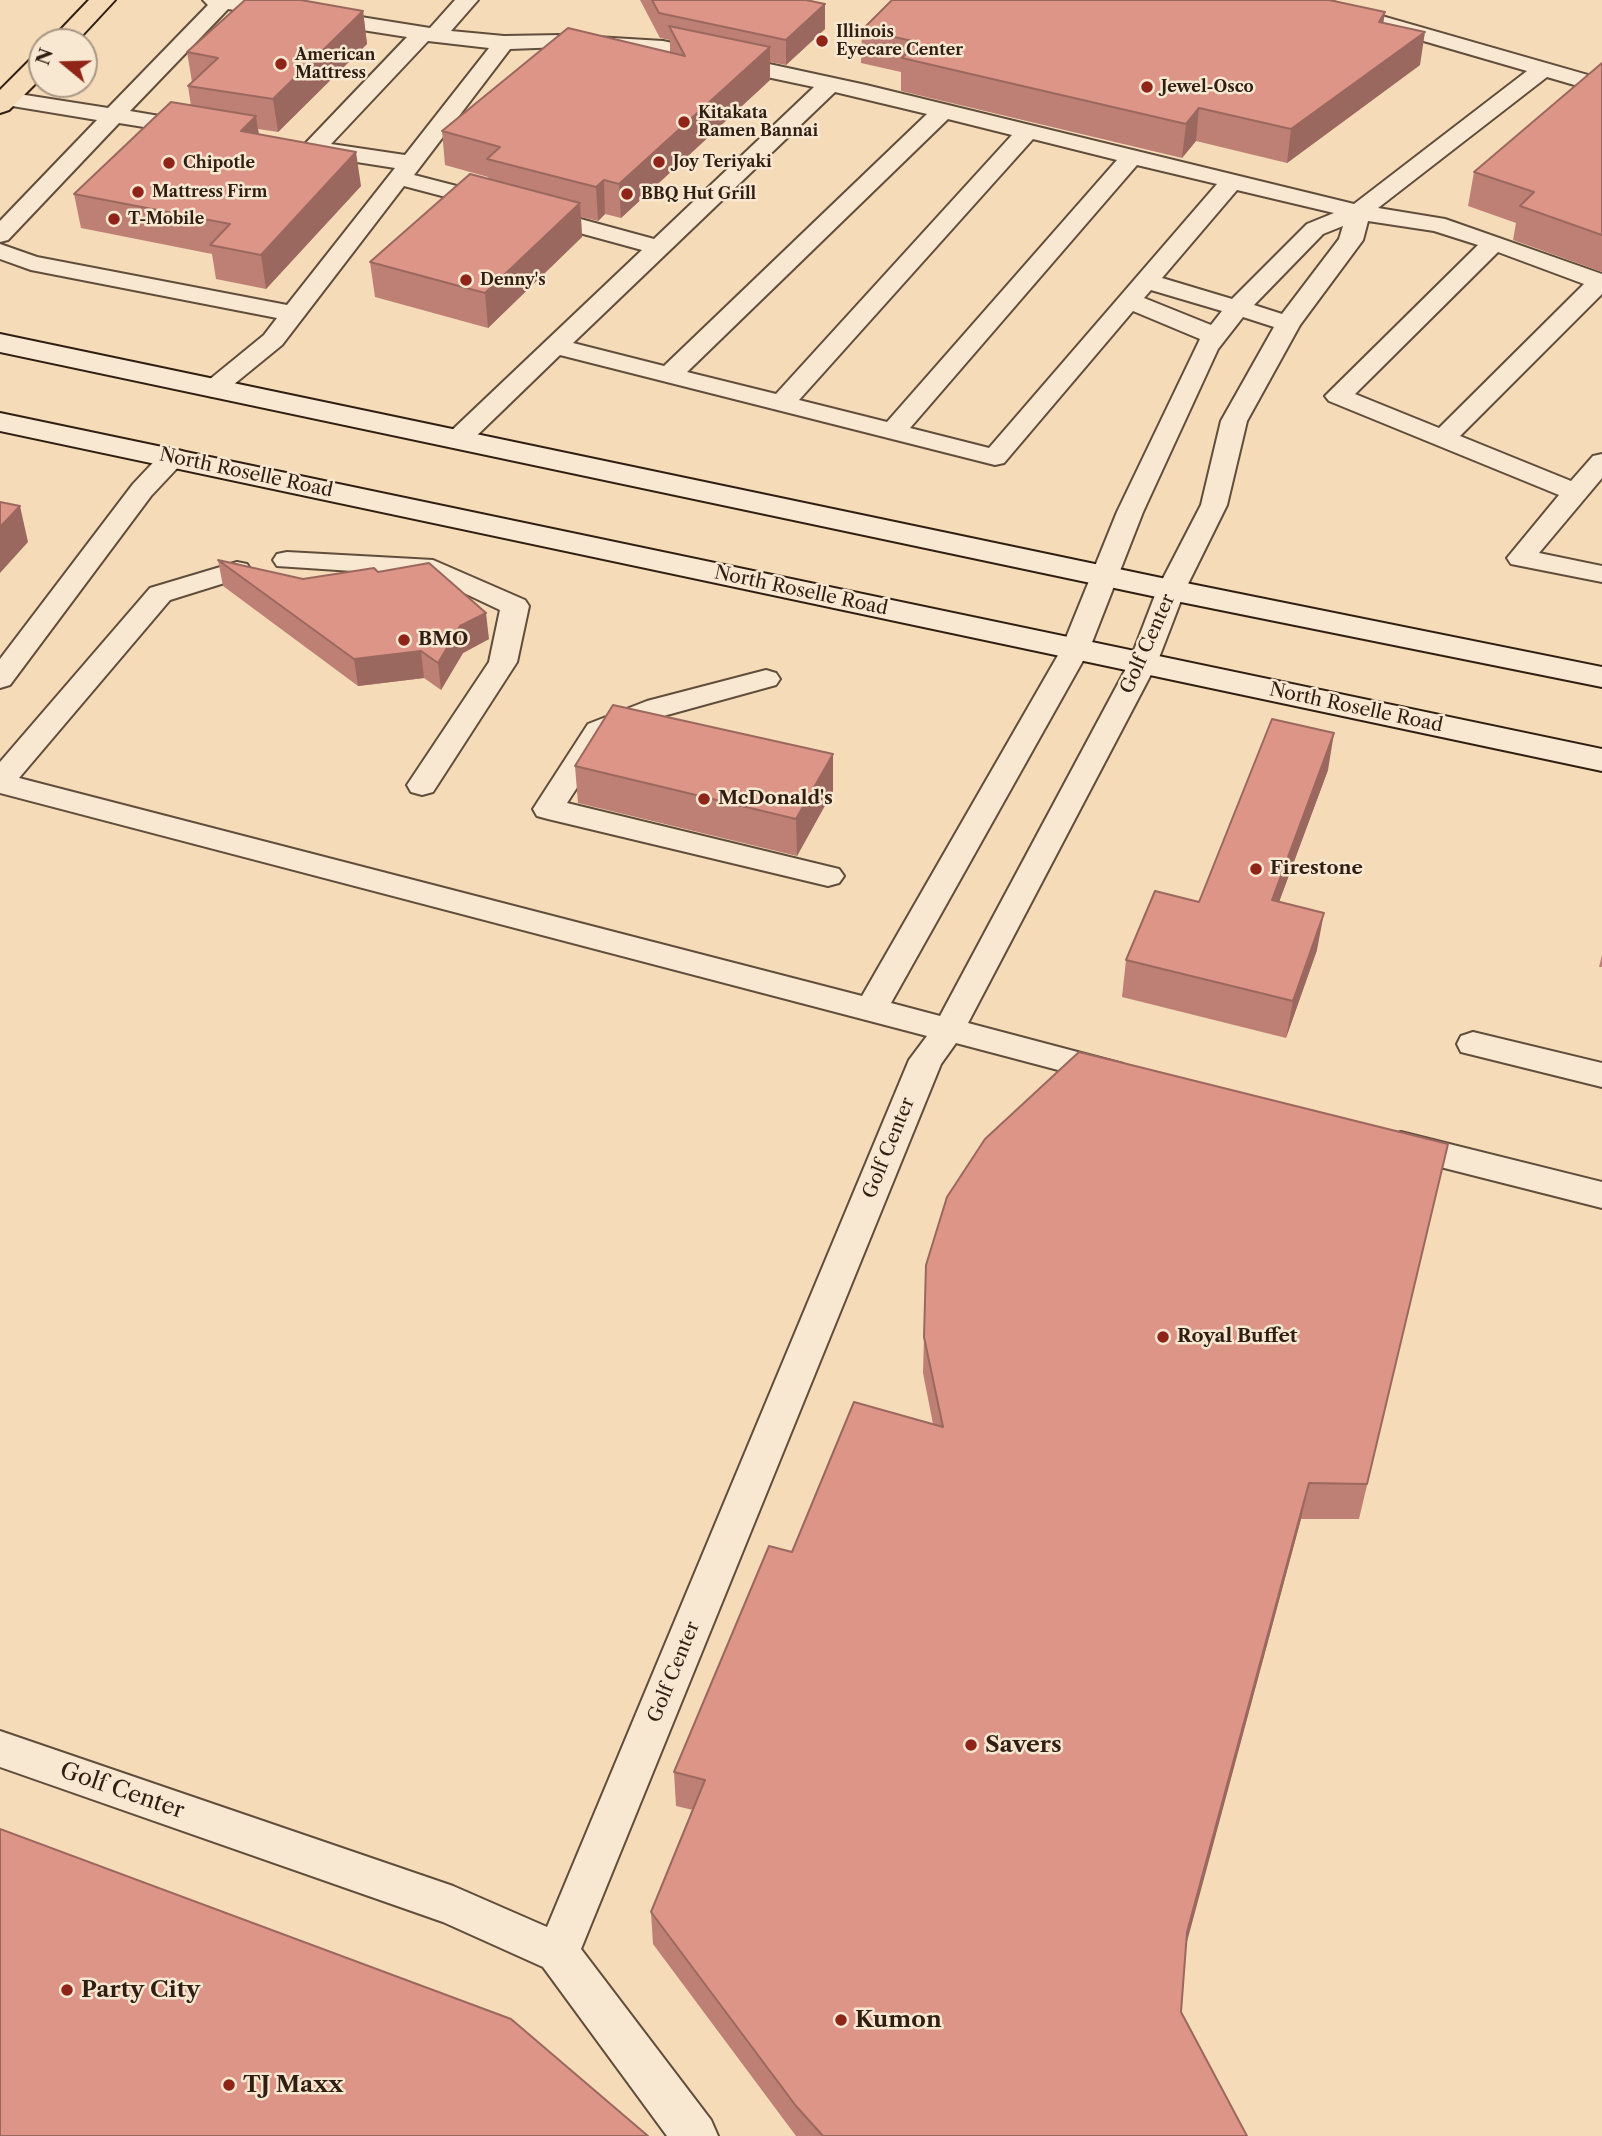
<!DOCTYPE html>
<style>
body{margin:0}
#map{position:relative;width:1602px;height:2136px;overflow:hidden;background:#f5dbb8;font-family:"Libre Caslon Text",serif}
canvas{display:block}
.north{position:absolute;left:28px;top:28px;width:70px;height:70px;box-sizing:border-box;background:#f8e8d1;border:2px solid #a89784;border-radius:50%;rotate:289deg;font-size:19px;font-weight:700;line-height:28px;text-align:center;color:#2f1e11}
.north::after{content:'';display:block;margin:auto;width:24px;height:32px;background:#8f2418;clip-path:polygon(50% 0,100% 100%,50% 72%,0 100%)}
</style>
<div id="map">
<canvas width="1602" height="2136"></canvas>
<div class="north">N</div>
</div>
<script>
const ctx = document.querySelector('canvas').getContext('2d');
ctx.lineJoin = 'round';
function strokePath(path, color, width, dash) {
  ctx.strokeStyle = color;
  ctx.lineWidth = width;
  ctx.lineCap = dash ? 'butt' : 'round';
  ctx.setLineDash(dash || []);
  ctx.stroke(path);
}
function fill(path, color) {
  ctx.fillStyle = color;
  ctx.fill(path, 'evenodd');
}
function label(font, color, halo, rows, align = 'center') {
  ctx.font = font + ' "Libre Caslon Text",serif';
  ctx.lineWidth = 5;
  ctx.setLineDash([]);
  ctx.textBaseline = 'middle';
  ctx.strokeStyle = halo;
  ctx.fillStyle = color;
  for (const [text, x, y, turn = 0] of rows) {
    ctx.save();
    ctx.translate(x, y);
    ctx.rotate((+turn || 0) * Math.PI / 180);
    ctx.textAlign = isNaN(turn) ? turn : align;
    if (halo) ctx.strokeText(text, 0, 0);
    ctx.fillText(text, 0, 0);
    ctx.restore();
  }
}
const service = new Path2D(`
 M203,0h51l176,28 25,-28h23l-27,31 53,5 58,-1 101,6 203,44 488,119 173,-133 -231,-67 -4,-4h34l276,79v14l-55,-16 -169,131 67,11 157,55v20l-142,142 111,45 22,-25 9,-2v24l-63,75 63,13v16l-91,-18 -4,-6 52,-63 -230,-94 -4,-5 153,-151 -44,-14 -66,-10 -5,19 -63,85 -53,96 -20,84 -42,85 -28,73 -189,360 155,41 5,8 -5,8 -12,4 -155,-41 -15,21 -360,885 130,171 7,16h-51l-124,-169 -100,-45 -443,-155v-36l453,155 94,41 362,-867 18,-24 -927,-243v-31l150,-174 87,-26 10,2 4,6 -4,6 -77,24 -151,178 843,218 199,-346 56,-138 83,-173 -67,-28 -129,152 -9,2 -435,-110 -93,90 -9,2 -9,-2 -4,-6 4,-6 193,-183 -110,-30 -4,-5 4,-5 8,-2 114,31 160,-152 -151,-32 -101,-8 -52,2 -96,126 89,23 4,5 -4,5 -8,2 -91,-24 -122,159 -60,49 -9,3 -9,-3 -4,-5 4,-5 60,-49 13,-17 -246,-48 -31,-11v-15l37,13 250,48 108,-137 -83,-13 -8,-2 -3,-5 106,-111 -179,-28 -98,102 71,12 3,5 -3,5 -8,2 -74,-12 -111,117 -8,2v-21l97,-101 -97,-16v-10l6,-2 102,16 100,-103zM428,41l61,7 -84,107 -74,-11zM835,92l92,22 -263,252 -91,-23zM948,119l64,16 -236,259 -89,-22zM1033,139l84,21 -230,262 -88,-22zM1137,165l80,19 -228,264 -79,-20zM1237,190l97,23 -27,11 -75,75 -70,-21zM1343,226l-4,13 -57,75 -28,-9 69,-71zM1498,252l86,32 -145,144 -84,-34zM1151,290l71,21 -11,14 -67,-27zM1243,317l31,10 -53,94 -20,84 -44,85 -28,73 -189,353 -49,-13 198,-353 54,-138 75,-163z
 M173,449l9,2 4,6 -4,6 -31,33 -141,189 -10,3v-29l133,-175 31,-33z
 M287,552l146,8 92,40 4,6 -12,56 -84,130 -11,3 -11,-3 -4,-7 82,-123 11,-52 -72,-34 -151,-10 -4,-6 4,-6z
 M766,670l10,3 4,6 -4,6 -109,30 -58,23 -42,65 272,66 5,7 -5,7 -11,3 -280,-67 -11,-3 -4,-7 55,-85 59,-23z
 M1473,1032l129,31v24l-141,-35 -4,-8 4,-8z
 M1401,1132l201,50v26l-213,-54 -5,-9 5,-9z`);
const secondary = new Path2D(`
 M0,334l1171,246 431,87v20l-431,-87 -1171,-248z
 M0,413l1602,336v22l-1602,-340z`);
const primary = new Path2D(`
 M89,0h26l-39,42h-27z
 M42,54v23l-33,33 -9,3v-23l33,-33z`);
strokePath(service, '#604d3b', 4);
strokePath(secondary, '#2f1e11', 4);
strokePath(primary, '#2f1e11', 4);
fill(service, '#f8e8d1');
fill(secondary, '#f8e8d1');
fill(primary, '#f5dbb8');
fill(new Path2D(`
 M640,0h166l19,4v25l-39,36 -16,-3v18l-149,138 -16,-4 -7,7 -17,-4 1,20 -94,91 -113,-31 -5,-35 119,-83 -1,-2 -43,-12 -3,-34 228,-78v-13l-10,-2z
 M363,11l4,33 -89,88 -20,-3 1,5 102,52 -95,103 -50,-10 -4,-25 -131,-26 -7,-34 117,-88 -3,-20 4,-4 -5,-30z
 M1383,23l37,42 -133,98 -91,-22 -14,17 -281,-67v-19l-40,-9 1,-33z
 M1602,63v209l-89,-32 3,-17 -48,-17 6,-34z
 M218,560l85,19 75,-7 111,67 -26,14 -22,37 -17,-12 -66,8 -135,-100z
 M833,754v37l-36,65 -219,-53 -3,-37z
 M1328,770l-49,132 38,48 -31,88 -164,-41 4,-37 73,-58z
 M1602,955v12h-3z
 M1448,1144l-89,375h-58l-115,424 -5,69 66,124h-451l-143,-192 -2,-32 42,-102 -17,-4 -2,-34 118,-220 141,-128 -10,-51 3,-108z`), '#be8075');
fill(new Path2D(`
 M825,4v25l-39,36v-25z
 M363,11l4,33 -89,88 -5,-33z
 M1385,12l-5,33 -1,-23z
 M1425,32l-5,33 -133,98 4,-34z
 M770,47v33l-149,138 -2,-34z
 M1199,108l-3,33 -14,17 4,-34z
 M256,116l5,33 -20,-18z
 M356,152l5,34 -95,103 -5,-34z
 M604,180l1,34 -7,7 -2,-34z
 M580,203l2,34 -94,91 -3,-35z
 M20,506l8,36 -28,31v-46z
 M486,613l3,26 -26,14 -22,37 -3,-27 22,-37z
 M421,651l3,27 -66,8 -4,-27z
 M1334,733l-6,37 -62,167 6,-37z
 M833,754v37l-36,65 -1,-37z
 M1324,913l-7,37 -31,88 7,-37z
 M1309,1483l-8,36 -120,445 6,-32z`), '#9b685f');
const building = new Path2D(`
 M245,0h56l62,11 -90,88 -85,-13 30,-28 -31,-6z
 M652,0h154l19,4 -39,36 -127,-27z
 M892,0h437l56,12 -6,10 46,10 -134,97 -92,-21 -13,16 -284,-66 15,-16 -55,-12z
 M669,26l101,21 -151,137 -15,-4 -8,7 -109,-28 13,-12 -58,-16 126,-103 117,28z
 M1602,63v172l-82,-29 14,-14 -60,-20z
 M171,102l85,14 -15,15 115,21 -95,103 -51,-10 20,-21 -156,-30z
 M470,174l110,29 -95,90 -115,-31z
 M0,502l20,4 -20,21z
 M218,560l85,19 71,-11 4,4 51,-9 57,50 -26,13 -22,37 -17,-12 -67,8z
 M613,705l220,49 -37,65 -221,-53z
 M1272,719l62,14 -62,167 52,13 -31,88 -167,-41 29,-69 44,11z
 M1079,1052l369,92 -81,340 -58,-1 -122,449 -6,80 66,124h-424l-27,-30 -145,-194 54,-132 -31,-8 95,-226 23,6 62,-150 89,25 -19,-90 2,-72 21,-68 38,-58z
 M0,1829l511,190 137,117h-648z`);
fill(building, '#dd9588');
strokePath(building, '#9b685f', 2);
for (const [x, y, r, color] of [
 [822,41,7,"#8f2418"],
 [281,64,7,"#8f2418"],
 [1147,87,7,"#8f2418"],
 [684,122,7,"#8f2418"],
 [659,162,7,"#8f2418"],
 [169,163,7,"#8f2418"],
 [138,192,7,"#8f2418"],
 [627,194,7,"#8f2418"],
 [114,219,7,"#8f2418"],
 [466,280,7,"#8f2418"],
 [404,640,7,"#8f2418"],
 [704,799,7,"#8f2418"],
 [1256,869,7,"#8f2418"],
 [1163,1337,7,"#8f2418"],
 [971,1745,7,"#8f2418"],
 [67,1990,7,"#8f2418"],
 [841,2020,7,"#8f2418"],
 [229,2085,7,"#8f2418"]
]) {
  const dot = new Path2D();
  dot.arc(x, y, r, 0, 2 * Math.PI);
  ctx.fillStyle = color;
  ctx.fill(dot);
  strokePath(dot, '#f8e8d1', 2.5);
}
label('bold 16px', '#2f1e11', '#f8e8d1', [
 ["Illinois",836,32],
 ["Eyecare Center",836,50],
 ["American",295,55],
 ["Mattress",295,73],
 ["Jewel-Osco",1161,87],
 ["Kitakata",698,113],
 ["Ramen Bannai",698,131],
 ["Joy Teriyaki",673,162],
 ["Chipotle",183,163],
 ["Mattress Firm",152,192],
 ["BBQ Hut Grill",641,194],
 ["T-Mobile",128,219],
 ["Denny's",480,280]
], 'left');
label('19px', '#2f1e11', '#f8e8d1', [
 ["North Roselle Road",246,473,12],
 ["North Roselle Road",801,591,12],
 ["Golf Center",1148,644,-66],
 ["North Roselle Road",1356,708,12],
 ["Golf Center",889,1148,-68],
 ["Golf Center",674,1672,-68]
]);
label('bold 19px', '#2f1e11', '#f8e8d1', [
 ["BMO",418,640],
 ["McDonald's",718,799],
 ["Firestone",1270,869],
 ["Royal Buffet",1177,1337]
], 'left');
label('bold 23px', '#2f1e11', '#f8e8d1', [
 ["Savers",985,1745],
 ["Party City",81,1990],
 ["Kumon",855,2020],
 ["TJ Maxx",243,2085]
], 'left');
label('23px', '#2f1e11', '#f8e8d1', [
 ["Golf Center",122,1791,19]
]);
</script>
